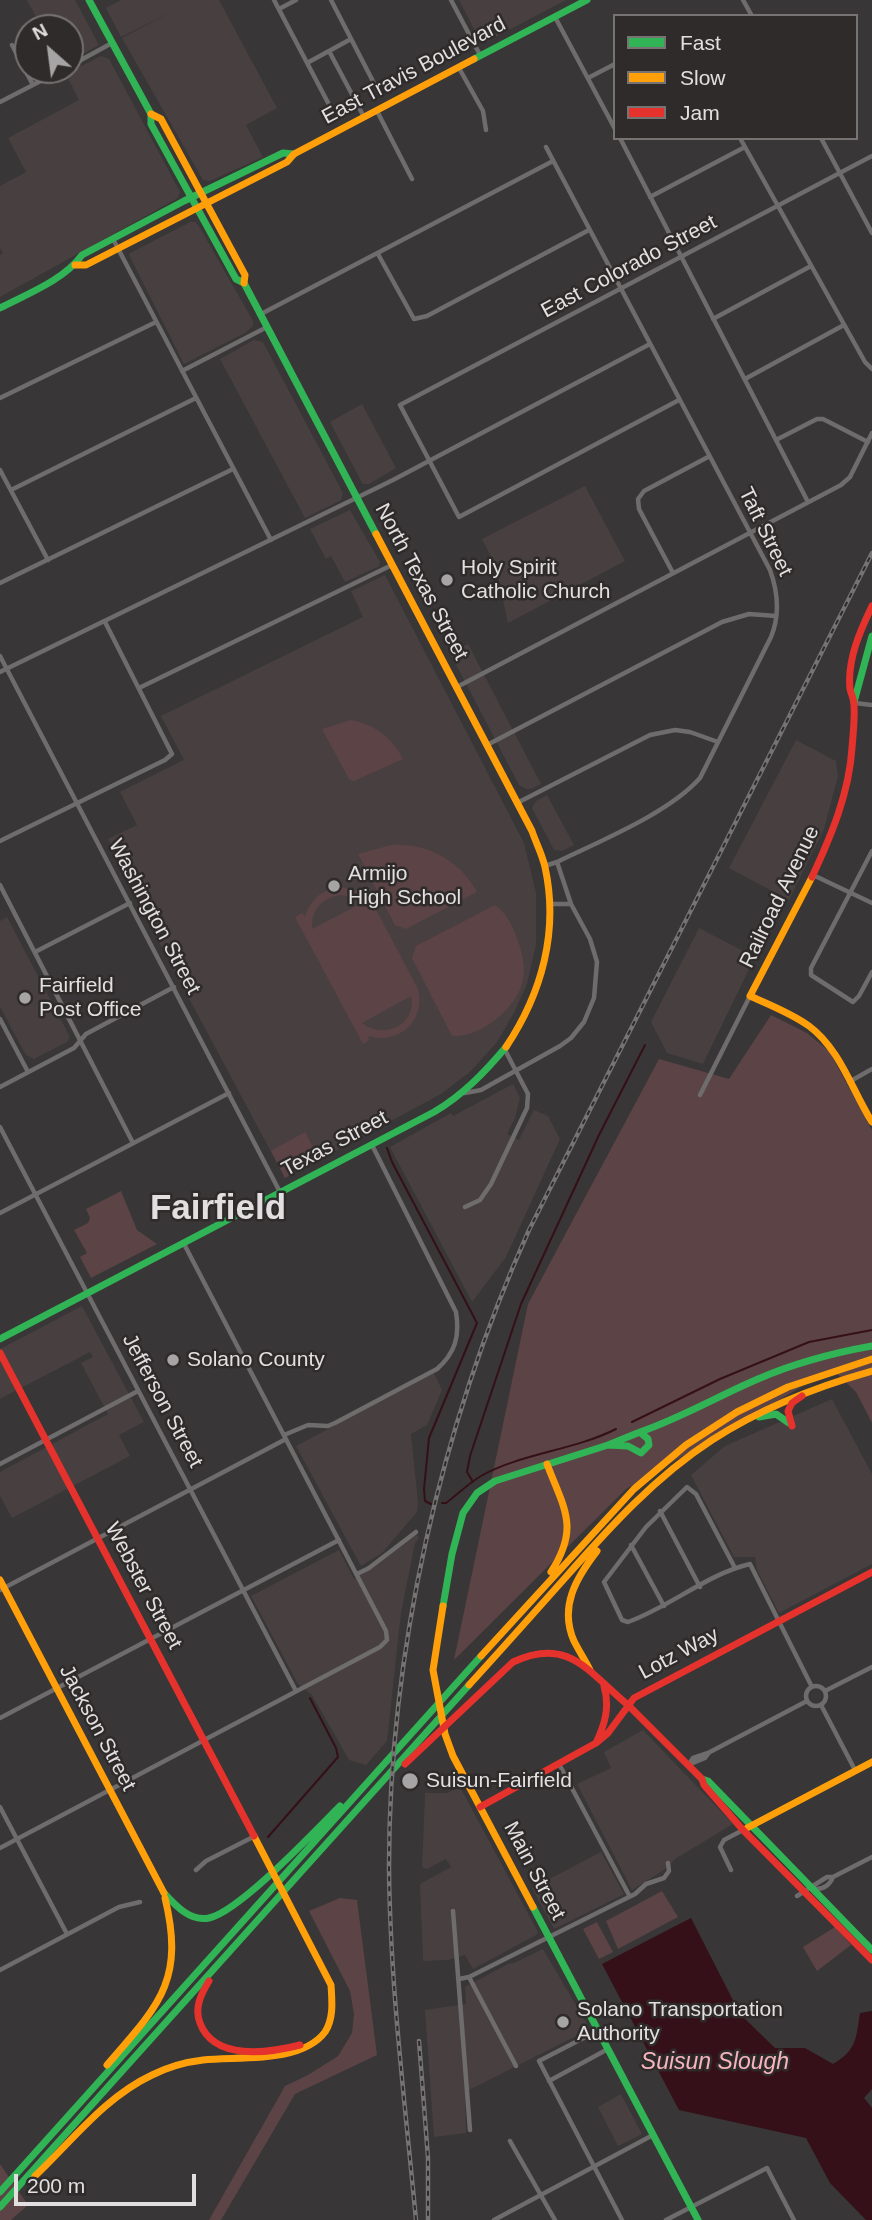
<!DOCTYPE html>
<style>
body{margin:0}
#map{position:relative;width:872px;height:2220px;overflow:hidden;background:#383636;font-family:Helvetica,sans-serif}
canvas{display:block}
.legend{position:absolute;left:613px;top:14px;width:245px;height:126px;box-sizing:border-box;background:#2f2b2b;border:2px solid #777373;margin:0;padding:9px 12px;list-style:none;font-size:21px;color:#e2dfe0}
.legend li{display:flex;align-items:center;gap:14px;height:35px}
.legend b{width:35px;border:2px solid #777373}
.north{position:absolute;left:14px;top:14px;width:70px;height:70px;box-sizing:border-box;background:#2f2b2b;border:2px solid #777373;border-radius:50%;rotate:332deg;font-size:19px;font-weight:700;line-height:28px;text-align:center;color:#e2dfe0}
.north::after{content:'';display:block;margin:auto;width:24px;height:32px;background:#a6a4a4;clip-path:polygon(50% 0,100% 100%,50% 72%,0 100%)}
.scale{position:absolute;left:14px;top:2174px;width:182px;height:32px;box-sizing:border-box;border:4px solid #e2dfe0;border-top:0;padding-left:9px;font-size:21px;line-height:24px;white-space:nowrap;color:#e2dfe0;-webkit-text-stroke:5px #2f2b2b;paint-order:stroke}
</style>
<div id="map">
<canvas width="872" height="2220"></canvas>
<ul class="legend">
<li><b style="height:9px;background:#30b455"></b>Fast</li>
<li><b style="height:9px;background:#ff9f0a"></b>Slow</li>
<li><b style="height:9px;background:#e5322d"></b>Jam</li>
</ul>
<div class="north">N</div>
<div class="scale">200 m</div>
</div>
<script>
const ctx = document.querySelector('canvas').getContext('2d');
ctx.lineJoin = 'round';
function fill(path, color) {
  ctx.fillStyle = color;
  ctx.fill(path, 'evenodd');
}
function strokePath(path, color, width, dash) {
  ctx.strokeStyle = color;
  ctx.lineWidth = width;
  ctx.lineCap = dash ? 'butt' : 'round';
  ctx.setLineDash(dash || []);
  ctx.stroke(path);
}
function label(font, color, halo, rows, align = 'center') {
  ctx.font = font + ' Helvetica,sans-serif';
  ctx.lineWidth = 5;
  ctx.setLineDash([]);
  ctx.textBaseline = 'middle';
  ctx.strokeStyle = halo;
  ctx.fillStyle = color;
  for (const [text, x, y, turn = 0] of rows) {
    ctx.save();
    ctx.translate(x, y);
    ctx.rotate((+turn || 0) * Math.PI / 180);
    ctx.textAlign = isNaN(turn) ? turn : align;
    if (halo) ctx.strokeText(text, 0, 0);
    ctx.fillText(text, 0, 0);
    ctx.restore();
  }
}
fill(new Path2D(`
 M27,0h48l24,45 -29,16v-33h-28z
 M121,0h98l58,108 -31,17 17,32 -53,24 -7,-1 -81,-142 51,-27 -52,26 -15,-29z
 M459,0h107l-80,42 -7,-3z
 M101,56l8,3 71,133 -2,6 -178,99v-42l3,-2 -3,-5v-62l26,-14 -18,-34 71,-38 -13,-26z
 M190,222h5l4,4 54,95v5l-8,7 -61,31 -55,-109 1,-2z
 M254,340l9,2 80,151 -2,7 -36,18 -85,-159z
 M362,404l34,64 -27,16h-6l-2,-3 -31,-59z
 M585,486l40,75 -117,62 -13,-59 -13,-25z
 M350,510l30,52 -1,4 -34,16 -14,-26 -5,3 -16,-30z
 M385,575l139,268 12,50v52l-9,39 -13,29 -17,29 -26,29 -30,23 -156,84 -148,-277 3,-1 -32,-61 29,-14 -17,-33 64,-32 -23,-44 202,-99 -12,-26z
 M468,644l73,140 -10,5h-5l-7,-4 -69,-132z
 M796,740l40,21 2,15 -14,53 -35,71 -60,-32z
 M547,795l27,50 -12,6 -8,-1 -22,-42 4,-7z
 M7,917l63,120 -3,5 -33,17 -8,-4 -26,-48v-86z
 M699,928l56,29 -52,107 -36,-11 -16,-31z
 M513,1084l7,14 -5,20 -8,16 12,6 15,-30 14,6 12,23 -54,118 -34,45 -82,-155 61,-34 2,3z
 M82,1306l62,116 -25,13 11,21 -118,62 -12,-22v-24l108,-58 -27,-51 12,-6 -3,-5 -90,47v-50z
 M434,1373l8,17 -15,35 -16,9 7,68 -1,10 -35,41 -21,13 -65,-120z
 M832,1399l40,75v90l-93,49 -22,-43 -2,-13h-21l-43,-82 34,-29z
 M415,1532l4,6 -4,5 -14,70 -14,128 -21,24 -17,-5 -37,-65 -14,-11 -47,-88 88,-46 15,29 17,-11z
 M643,1730l90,94 -58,35 -11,11 -32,20 -55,-106 34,-16 -7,-16z
 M460,1787l78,145 -2,3 -63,34 -8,-14 -17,5 -25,1 -3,-77 31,-17 -5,-8 -19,10 -5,-2 3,-71v-3h22z
 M601,1852l23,42 -70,35 -22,-41z
 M543,1949l47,80 -125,63 1,41 -32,4 -9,-127 41,-6 -1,-17 43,-23 6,-1z
 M621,2094l21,40 -24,12 -20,-39z`), '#483f40');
fill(new Path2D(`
 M351,720c24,5 41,17 52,39l-49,22 -5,-2 -27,-50z
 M391,845c37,-2 68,15 86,47l-71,37 -11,-4 -37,-71z
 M341,887l17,4 14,11 46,87c8,32 -19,56 -50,47l1,4 -6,4 -68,-127 7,-4 3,4c5,-18 17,-28 36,-30zM341,895l14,3 7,5 -50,26c-1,-19 10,-32 29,-34zM411,996c6,29 -27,44 -49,27z
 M495,905c11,8 17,19 21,31 6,15 11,32 6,48 -8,26 -42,54 -70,52l-40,-78 4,-12z
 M771,1015l36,18 22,18 43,79v293l-16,-31 -24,-23 -206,120 -172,171 74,-356 131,-245 70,20z
 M305,1132l14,27 -34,19 -14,-27z
 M121,1191l16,39 20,14 -66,34 -11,-21 7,-4 -13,-23 14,-7 2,-5 -4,-9z
 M662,1891l16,26 -60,32 -12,-28z
 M340,1898l17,2 20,155 -82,39 -74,126h-12l76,-134 23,-11 30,-19 14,-23 2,-19 -4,-23 -41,-80z
 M597,1922l16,30 -14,7 -16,-30z
 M835,1927l16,18 -34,26 -14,-24z
 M0,2164l28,41 -17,15h-11z`), '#5c4346');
fill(new Path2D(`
 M691,1918l49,96 35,34h30l28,16c24,-14 23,-26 27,-51l12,-2v78l-8,9 8,10v112h-6l-36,-37 -24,-45 -127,-28 -77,-146z`), '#351018');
strokePath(new Path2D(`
 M387,1148l5,14 85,161 -48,115 -5,51 1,12 6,3
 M632,1422l88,-43 89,-37 63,-12
 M473,1482l-6,-10 3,-16 51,-152 78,-169 46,-90
 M442,1503h4c12,-9 23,-20 35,-27 38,-22 94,-26 135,-47
 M268,1837l70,-80 -2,-9 -26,-50`), '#351018', 2);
strokePath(new Path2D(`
 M274,0l61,116
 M331,0l47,91
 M451,0l29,55
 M743,0l9,16
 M279,9l17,-9
 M555,17l60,112
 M12,45l21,40
 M329,51l35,66
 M307,63l44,-24
 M70,66l42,-23
 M459,68l24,43 3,19
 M588,78l27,-14
 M0,102l62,-32
 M377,111l35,68
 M620,138l188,364
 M740,138l125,224 7,7
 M821,138l51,95
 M650,197l95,-50
 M113,239l158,301
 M378,254l36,65 13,-3 162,-86
 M261,314l292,-153
 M713,319l98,-53
 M182,371l85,-44
 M745,379l99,-54
 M0,398l156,-76
 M679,400l-220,117 -59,-112 472,-249
 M776,440l41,-21h6l45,23
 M0,470l48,90
 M11,490l185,-92
 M673,573l-34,-64 -1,-10 6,-8 64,-34
 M0,583l233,-114
 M0,656l280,536
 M0,672l393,-192 257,-136
 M457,687l384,-202 9,-8 22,-44
 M139,688l253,-123
 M855,703l17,2
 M487,745l235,-123 27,-8 27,2
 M517,803l133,-68 25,-5 15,2 28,10
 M0,841l165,-81 7,-6 -67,-132
 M872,851l-61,117v7l42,27 6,-6 13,-24
 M557,862l14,42
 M545,866l12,-4c43,-21 112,-49 143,-84l71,-141c9,-22 7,-45 -1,-67l-224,-423
 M813,875l59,28
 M0,885l133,258
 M35,952l95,-49
 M0,1019l28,53
 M849,1082l23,-13
 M0,1087l74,-39 12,-14 88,-47
 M465,1093l16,-3 79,-44 11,-8 13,-16 10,-24 3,-36 -7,-23 -19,-35h-21
 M700,1095l50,-99
 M0,1127l296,564
 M465,1207l15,-7 11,-16 36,-76 1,-14 -23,-44
 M0,1213l229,-120
 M284,1435l24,-10 20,1 7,-3 102,-54c18,-16 23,-32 19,-57l-84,-167
 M0,1464l138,-73
 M660,1511l40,76
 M631,1545l33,61
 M735,1568l-39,-74 -9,-7 -41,40 -42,55 18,38 6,2c42,-15 79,-48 122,-58l62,123
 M357,1574l12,-6 47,-36
 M0,1590l286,-151
 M806 1696a10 10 0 1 1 20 0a10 10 0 1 1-20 0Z
 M825,1691l47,-24
 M821,1705l34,65
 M0,1718l339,-178
 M559,1764l70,131
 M688,1765l5,-7 15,-5 99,-52
 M688,1765l17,-7 3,-4
 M0,1807l67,127
 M0,1848l380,-201 7,-7 -1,-9 -203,-389
 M196,1870l10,-9 47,-24
 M731,1870l-11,-23 4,-7 19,-10
 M812,1889c10,1 17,-2 21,-12
 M797,1896l30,-19h6l39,-20
 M453,1911l17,219
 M0,1970l119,-63 21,-5
 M469,1977l47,89
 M459,1979l10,-2 166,-83 11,-10 18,-6 5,-7 -1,-8
 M599,2030l-60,31 83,159
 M549,2081l59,-32
 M510,2141l45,79
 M494,2220l159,-85
 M666,2220l101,-52 27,52`), '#6e6c6c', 4.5);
strokePath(new Path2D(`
 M89,0l62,114v10l85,155 8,4 132,251
 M474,59l113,-59
 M0,308c27,-14 64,-28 82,-53l102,-54 99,-48 11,1
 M854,702l18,-66
 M0,1339l434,-227c29,-17 51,-40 72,-65
 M759,1417l17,-3 13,9
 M640,1432c41,-14 78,-36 118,-53 37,-16 75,-26 114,-33
 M443,1606l9,-52 11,-41 14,-20 18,-12 113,-36 32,-13 8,7 1,6 -8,8 -13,-7 -20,-1
 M702,1779l6,2 164,169
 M164,1893c11,12 26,29 45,25 31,-7 106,-87 131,-112
 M533,1907l165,313
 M0,2192l481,-536
 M0,2207l469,-522`), '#30b455', 7);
strokePath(new Path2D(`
 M151,114l10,5 84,156 -1,8
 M75,265h11l201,-103 7,-8 180,-95
 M376,534l156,297c4,12 10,23 13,36 14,64 -3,126 -39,180
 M812,877l-62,119c20,9 41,17 59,30 31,23 43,64 63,96
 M547,1464c17,45 33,63 4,108
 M0,1580l164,313
 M443,1606l-10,64 12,64 8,22 80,151
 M481,1656l153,-167 52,-44 51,-33 51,-25 84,-28
 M590,1670c-5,-10 -11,-19 -16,-29 -15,-34 2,-63 23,-90
 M469,1685c32,-35 64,-71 96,-107 44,-50 90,-101 147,-138 49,-32 103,-53 160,-69
 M747,1828l125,-66
 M107,2065c52,-60 78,-84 58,-167
 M35,2176c37,-35 70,-79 117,-101 16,-8 34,-13 51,-15 35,-4 98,4 122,-28 9,-14 7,-31 6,-47l-77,-149`), '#ff9f0a', 7);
strokePath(new Path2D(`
 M812,877c19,-41 37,-83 40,-129 1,-14 3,-29 2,-43 0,-6 -3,-11 -4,-16 -3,-29 10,-58 22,-83
 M0,1353l254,483
 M792,1426l-4,-15 4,-8 10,-7
 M628,1705l74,74 2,6 39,45 129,130
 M596,1743c9,-19 14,-36 8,-57
 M405,1764l108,-102c56,-26 75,10 115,43
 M480,1807l116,-64 12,-10 26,-35 238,-126
 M209,1981c-8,13 -15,27 -9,42 14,38 69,30 100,22`), '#e5322d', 7);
const rail = new Path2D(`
 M419,2041l9,117v62
 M416,2220c-11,-117 -26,-235 -27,-353 0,-216 52,-441 140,-637l343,-677`);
strokePath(rail, '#757373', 4.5);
strokePath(rail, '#2f2b2b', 2, [5]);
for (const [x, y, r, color] of [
 [447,580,7,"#a6a4a4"],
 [334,886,7,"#a6a4a4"],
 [25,998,7,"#a6a4a4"],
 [173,1360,7,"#a6a4a4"],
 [410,1781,9,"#a6a4a4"],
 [563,2022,7,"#a6a4a4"]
]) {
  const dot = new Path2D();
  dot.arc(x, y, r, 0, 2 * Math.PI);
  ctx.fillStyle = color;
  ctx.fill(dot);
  strokePath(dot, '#2f2b2b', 2.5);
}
label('21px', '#e2dfe0', '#2f2b2b', [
 ["East Travis Boulevard",414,71,-28],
 ["East Colorado Street",629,267,-28],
 ["Taft Street",765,532,64],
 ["North Texas Street",421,582,62],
 ["Railroad Avenue",780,897,-64],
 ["Washington Street",154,917,62],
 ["Texas Street",335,1144,-28],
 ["Jefferson Street",162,1401,62],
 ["Webster Street",143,1586,62],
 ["Lotz Way",679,1654,-28],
 ["Jackson Street",97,1728,62],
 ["Main Street",534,1871,62]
]);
label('21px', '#e2dfe0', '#2f2b2b', [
 ["Holy Spirit",461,568],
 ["Catholic Church",461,592],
 ["Armijo",348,874],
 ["High School",348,898],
 ["Fairfield",39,986],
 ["Post Office",39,1010],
 ["Solano County",187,1360],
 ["Suisun-Fairfield",426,1781],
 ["Solano Transportation",577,2010],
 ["Authority",577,2034]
], 'left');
label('italic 23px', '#f6b5bd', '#2f2b2b', [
 ["Suisun Slough",715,2063]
]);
label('bold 35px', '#e2dfe0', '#2f2b2b', [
 ["Fairfield",218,1209]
]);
</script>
